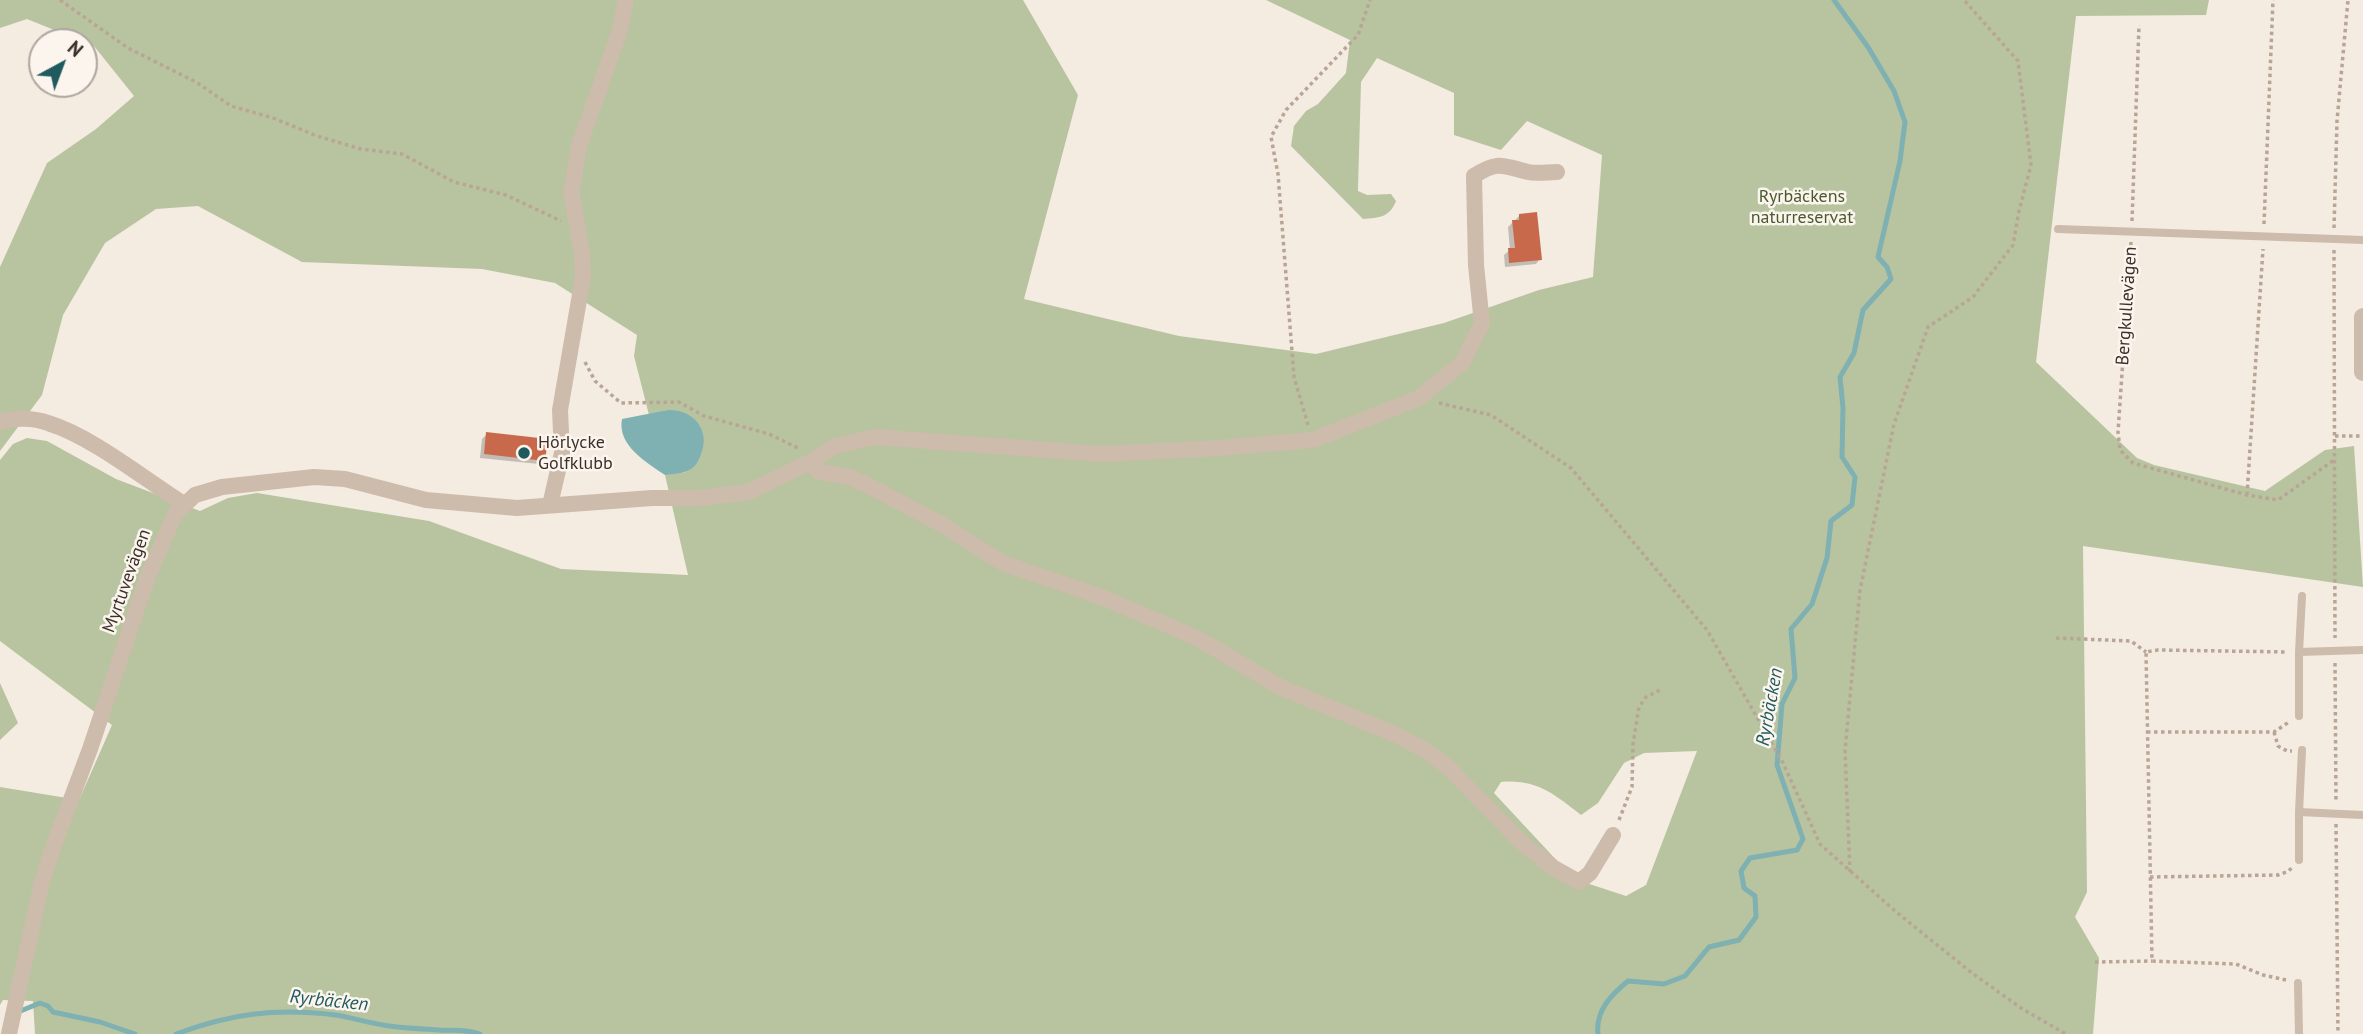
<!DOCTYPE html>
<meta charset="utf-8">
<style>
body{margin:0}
#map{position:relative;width:2363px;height:1034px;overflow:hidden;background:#f4ebe1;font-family:"PT Sans",sans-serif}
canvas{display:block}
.north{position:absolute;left:28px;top:28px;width:70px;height:70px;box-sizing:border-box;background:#fbf5ee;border:2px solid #aea6a0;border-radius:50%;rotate:41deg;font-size:19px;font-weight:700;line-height:28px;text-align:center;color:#3b302b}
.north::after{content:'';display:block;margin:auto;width:24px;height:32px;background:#1f5a5e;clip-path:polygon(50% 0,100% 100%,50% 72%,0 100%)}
</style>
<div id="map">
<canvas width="2363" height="1034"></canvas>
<div class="north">N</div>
</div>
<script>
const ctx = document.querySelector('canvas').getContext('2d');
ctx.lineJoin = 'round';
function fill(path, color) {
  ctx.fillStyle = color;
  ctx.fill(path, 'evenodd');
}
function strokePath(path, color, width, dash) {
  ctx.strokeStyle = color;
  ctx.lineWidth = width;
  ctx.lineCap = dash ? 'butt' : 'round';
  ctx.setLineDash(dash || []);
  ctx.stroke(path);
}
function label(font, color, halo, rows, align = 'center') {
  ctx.font = font + ' "PT Sans",sans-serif';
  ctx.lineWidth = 5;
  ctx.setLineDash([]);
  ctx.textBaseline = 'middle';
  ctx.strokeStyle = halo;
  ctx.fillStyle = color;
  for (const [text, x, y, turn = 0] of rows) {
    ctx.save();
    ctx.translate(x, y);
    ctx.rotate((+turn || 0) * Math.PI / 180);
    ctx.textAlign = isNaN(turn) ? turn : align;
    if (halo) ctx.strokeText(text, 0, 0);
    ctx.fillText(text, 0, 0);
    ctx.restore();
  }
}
fill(new Path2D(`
 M0,0h1023l55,95 -54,204 155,37 137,18 128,-31 95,-33 54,-13 9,-122 -75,-34 -26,29 -47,-15v-42l-77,-35 -16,24 -3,106v3l9,4 24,-1 5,7c-6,16 -17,17 -33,18l-72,-73 3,-20 12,-15 12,-7 28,-31 4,-33 -84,-40h943l-3,15 -130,1 -40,346 101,96 17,7 111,26 60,-41 29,-4 9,141 -280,-41 4,346 -12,25 24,41 -6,76h-2058l-2,-33 -30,-1 -3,5v-218l79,13 33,-75 -112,-84v-181l13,-16 14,-6 20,3 69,38 84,32 28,-13 29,-5 172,28 132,48 127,6 -23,-100 21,-3 -18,-62 -19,5 -15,-59 3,-21 -82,-52 -73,-14 -180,-7 -104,-56 -42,3 -51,34 -42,72 -21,80 -42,56v-184l47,-104 49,-34 38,-33 -40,-50 -67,-27 -27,9zM1697,751l-51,134 -20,11 -52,-17 -80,-86 7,-11c36,-3 53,12 80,33l17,-12 26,-40 20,-10z
 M0,683l18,40 -18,17z`), '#b8c4a0');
fill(new Path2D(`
 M668,410c25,-1 43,20 33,44 -3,8 -6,14 -14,17 -6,3 -15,3 -22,4 -19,-13 -48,-30 -43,-56z`), '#7fb0b2');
fill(new Path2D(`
 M1519,216l21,43 -4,5 -31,3 -1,-12 6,-5 -2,-23z
 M487,434l57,26 -5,4 -59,-6 2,-19z`), '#0003');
strokePath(new Path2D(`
 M18,1012l22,-9 8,3 5,6 47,10 35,12
 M176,1034c57,-21 99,-26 160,-19 18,3 36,9 53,11 16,2 33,3 49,4 14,1 28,-1 42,4
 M1598,1034c-3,-23 14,-40 30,-53l36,3 21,-8 24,-29 30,-7 17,-23 -1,-21 -11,-8 -3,-17 9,-13 47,-8 6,-11 -26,-74 5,-61 13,-26 -4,-49 21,-25 15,-46 4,-37 21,-16 3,-28 -13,-20 1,-49 -3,-31 14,-24 9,-43 28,-31 -4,-12 -9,-10 22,-96 5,-39 -11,-31 -26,-44 -34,-47`), '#7fb0b2', 5);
fill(new Path2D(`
 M1537,212l5,48 -33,3 -1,-15h7l-3,-28h7v-6z
 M486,432l62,7 -3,22 -61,-7z`), '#c8694b');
strokePath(new Path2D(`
 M60,0l68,48 68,34 35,24 42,12 44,18 44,13 41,5 52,28 52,13 55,26
 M2132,221l7,-196
 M2264,224l9,-224
 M2334,228l3,-107 11,-121
 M2131,242l-13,190 2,18 13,13 114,32 31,5 56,-40
 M2334,250l1,388
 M585,362l10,19 26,22 58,-1 25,14 65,18 31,15
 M1439,403l52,12 80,53 136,162 76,133 37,81 75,67 77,62 49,35 45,26
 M1308,425l-14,-48 -16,-203 -7,-37 15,-27 72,-75 12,-35
 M2335,436h28
 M2247,495l16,-246
 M2056,638l75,3 15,11
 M2335,663l1,139
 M2147,732h127l15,-10
 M2274,732l4,14 9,5h5
 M1619,820l13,-33 1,-43 6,-37 7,-10 16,-8
 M2336,824l2,210
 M1850,872l-5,-122 15,-160 34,-166 34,-97 45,-30 40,-52 6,-34 12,-46 -13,-104 -54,-61
 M2150,877l128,-2 11,-4 3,-4
 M2095,962l57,-1
 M2286,980l-23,-5 -27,-11 -84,-3 -6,-309 12,-2 130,2`), '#b9a596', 3.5, [3.5, 3.5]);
strokePath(new Path2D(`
 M2058,229l305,11
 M2299,652l3,-56
 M2299,716v-64l64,-2
 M2302,750l-3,62 64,3
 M2299,860v-48
 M2298,983l1,51`), '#cdbbac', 8);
strokePath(new Path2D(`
 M0,422c14,-5 34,-4 48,1 45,14 96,56 136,81
 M810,462l10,10 30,5 23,11 66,35 64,40 101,35 93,40 85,50 115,47 31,17 20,15 73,75 33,26 25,14 11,-9 23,-38
 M550,505l12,-52 -2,-43 23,-133 -1,-25 -11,-60 8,-46 40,-113 7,-33
 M9,1034l33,-153 13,-39 35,-93 58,-173 27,-62 20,-19 27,-8 92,-10 31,2 81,21 91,8 135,-10h49l47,-6 62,-30 25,-16 40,-9 227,17 117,-6 94,-8 106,-42 43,-35 20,-39 -6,-59 -2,-89c24,-16 29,-10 54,-4 9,2 20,0 29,0`), '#cdbbac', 16);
strokePath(new Path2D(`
 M2363,317v55`), '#cdbbac', 18);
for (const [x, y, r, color] of [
 [524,453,7,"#1f5a5e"]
]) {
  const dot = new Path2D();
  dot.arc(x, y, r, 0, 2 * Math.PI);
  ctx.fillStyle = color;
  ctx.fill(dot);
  strokePath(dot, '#fbf5ee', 2.5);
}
label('18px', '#4a5a2e', '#fbf5ee', [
 ["Ryrbäckens",1802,197],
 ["naturreservat",1802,218]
]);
label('18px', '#3b302b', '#fbf5ee', [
 ["Bergkullevägen",2127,306,-86],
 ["Myrtuvevägen",127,581,-70]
]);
label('18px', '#3b302b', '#fbf5ee', [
 ["Hörlycke",538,443],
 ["Golfklubb",538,464]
], 'left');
label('italic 19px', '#1f5a5e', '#fbf5ee', [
 ["Ryrbäcken",1770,707,-80],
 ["Ryrbäcken",329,1001,6]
]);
</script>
